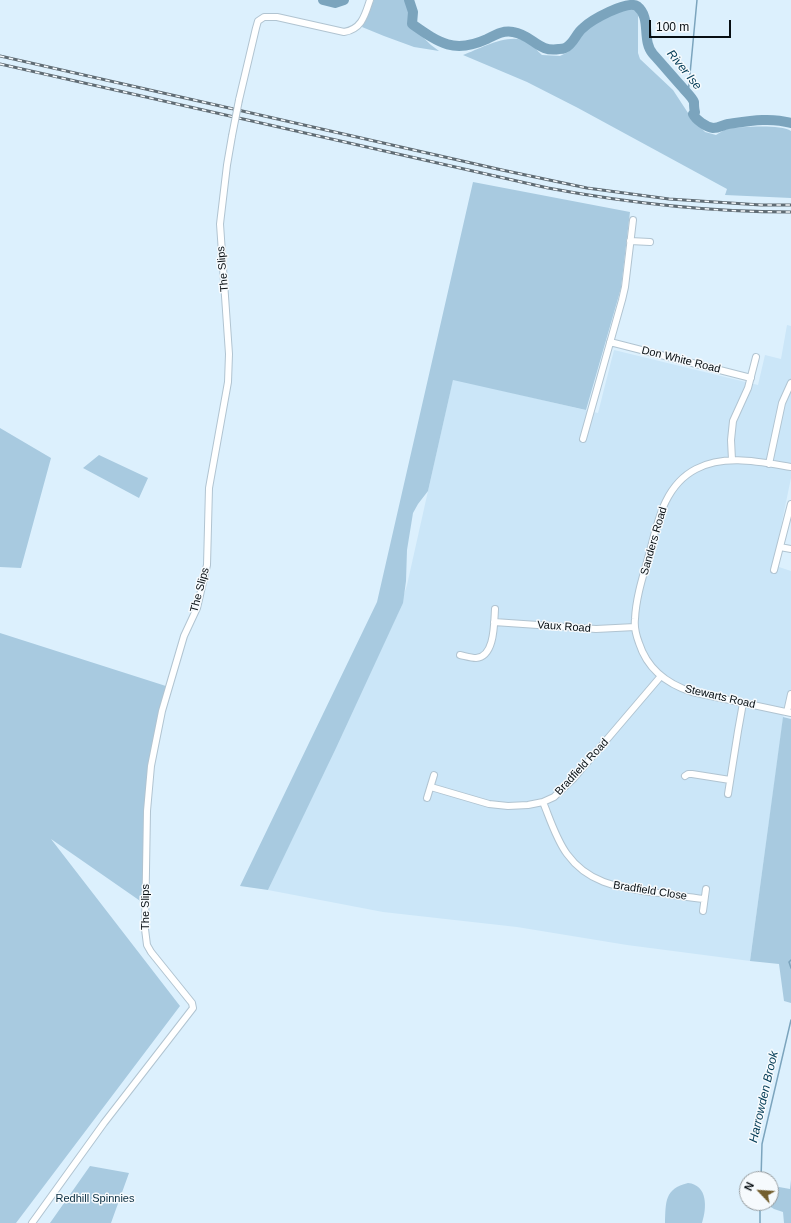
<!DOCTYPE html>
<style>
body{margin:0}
#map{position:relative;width:791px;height:1223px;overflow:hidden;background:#dcf0fd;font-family:Helvetica,sans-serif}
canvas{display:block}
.north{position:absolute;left:739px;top:1171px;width:40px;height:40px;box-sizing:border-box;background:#f6fafd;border:1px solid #969c9f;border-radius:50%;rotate:295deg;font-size:11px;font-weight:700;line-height:16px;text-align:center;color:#070e12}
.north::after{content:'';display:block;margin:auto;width:14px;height:18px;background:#735e2d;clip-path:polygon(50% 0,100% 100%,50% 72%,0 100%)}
.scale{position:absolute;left:649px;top:20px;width:82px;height:18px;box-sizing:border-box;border:2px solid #070e12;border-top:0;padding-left:5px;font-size:12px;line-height:14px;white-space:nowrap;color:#070e12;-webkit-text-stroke:3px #f6fafd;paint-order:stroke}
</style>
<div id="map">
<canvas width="791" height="1223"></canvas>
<div class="north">N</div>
<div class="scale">100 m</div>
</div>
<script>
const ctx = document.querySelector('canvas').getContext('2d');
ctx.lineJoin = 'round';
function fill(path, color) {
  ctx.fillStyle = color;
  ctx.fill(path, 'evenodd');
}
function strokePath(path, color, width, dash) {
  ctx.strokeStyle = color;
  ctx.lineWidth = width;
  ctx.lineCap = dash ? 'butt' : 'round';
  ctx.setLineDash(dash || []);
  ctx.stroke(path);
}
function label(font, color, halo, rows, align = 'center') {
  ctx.font = font + ' Helvetica,sans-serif';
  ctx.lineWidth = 3;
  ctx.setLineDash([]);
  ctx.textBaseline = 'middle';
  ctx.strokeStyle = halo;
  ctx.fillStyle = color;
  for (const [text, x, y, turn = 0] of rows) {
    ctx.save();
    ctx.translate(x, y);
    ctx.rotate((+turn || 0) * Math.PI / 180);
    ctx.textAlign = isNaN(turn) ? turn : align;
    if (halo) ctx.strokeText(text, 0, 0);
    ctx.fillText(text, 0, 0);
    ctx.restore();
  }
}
fill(new Path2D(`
 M787,325l4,1v152l-18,87 18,6v134h-6l-35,256 -123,-16 -110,-18 -134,-15 -115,-22 130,-277 9,-28 46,-206 145,34 16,-63 144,35 7,-30 16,4z`), '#cbe6f8');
fill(new Path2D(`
 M374,0h33l5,12 -2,13 21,20 8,6 -25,-4 -30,-11 -22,-9z
 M629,7l5,1 4,2v43l2,6 33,31 17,26 15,16 11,3c4,-2 7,-5 11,-6 13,-2 53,-5 64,2v67l-66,-3 2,-6 -149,-81 -51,-26 -64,-27c17,-6 44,-22 63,-14 6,2 11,10 16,14l18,1 8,-4 18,-23 20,-11z
 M473,182l157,30 -9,76 -35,122 -133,-30 -25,111 -10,13 -5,9 -6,37 -1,31 -3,22 -67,145 -68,142 -28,-4 137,-284z
 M0,428l51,30 -30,110 -21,-1z
 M99,455l49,23 -9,20 -56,-30z
 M0,633l169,54 -18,79 -5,139 -95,-66 129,167 -164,217h-16z
 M783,717l8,2v284l-7,-2 -5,-37 -29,-3z
 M90,1166l39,7 -18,50h-61z
 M791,1180v43h-7l-1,-11 -9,-3 -6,-4v-2h3v-14l8,-2 11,2z
 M688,1183c20,2 19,25 14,40h-37c1,-21 -1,-34 23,-40z`), '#a8cae0');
strokePath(new Path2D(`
 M688,95l9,-95
 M791,960l-2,2 2,6
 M761,1179l1,-35 29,-124
 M760,1223v-20`), '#7ba4bd', 1.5);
strokePath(new Path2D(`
 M323,0l12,3 9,-3
 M409,0l4,12 -1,12c27,19 42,30 75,15 8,-4 16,-9 26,-7 20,3 25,21 46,17 2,0 4,0 6,-1 9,-4 11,-15 18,-20 8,-8 44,-28 54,-22 15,12 4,34 16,48 10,11 20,23 30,34 3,4 9,9 11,14 0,3 0,7 1,10l-2,2c3,6 13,13 20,14 6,0 10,-3 15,-4 21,-3 43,-7 63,-1`), '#7ba4bd', 10);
const minor = new Path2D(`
 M239,100l17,-72 2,-7 6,-4h13l67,15c18,-3 21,-17 26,-32
 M630,241l20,1
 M610,342l141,36
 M583,439l39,-139 3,-13 8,-67
 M732,460l-1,-20 2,-19 15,-33 8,-31
 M769,464l13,-61 9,-20
 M791,467c-31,-5 -66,-13 -95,2 -31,16 -38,51 -46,82 -6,22 -14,45 -15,68 -1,8 1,16 4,24 8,25 28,41 53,49l99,21
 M780,547l11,2
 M774,570l17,-66
 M494,622l102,7 39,-2
 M460,655c5,1 11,3 16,3 19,-1 18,-35 19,-49
 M787,712l4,-18
 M685,776l3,-2h4l38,6
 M431,787l58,17 19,2 20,-1 15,-3 11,-5 20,-19 87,-102
 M728,794l10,-63 5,-28
 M427,798l7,-23
 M543,802c7,17 13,37 24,52 21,29 50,33 83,38 18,2 36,5 54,7
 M703,911l3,-22
 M32,1223l72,-100 89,-115 -1,-5 -41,-51 -4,-7 -2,-16 2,-118 4,-45 11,-55 22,-75 13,-28 10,-43 2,-77 19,-106 1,-28 -9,-130 7,-59 5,-29`);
strokePath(minor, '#b1c4d1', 8);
strokePath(minor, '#fff', 6);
const rail = new Path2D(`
 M0,56l502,114 85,18 82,11 92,6h30
 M0,64l548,124c80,15 161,24 243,24`);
strokePath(rail, '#606c74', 3);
strokePath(rail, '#f6fafd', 1.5, [4.5]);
const minorBridge = new Path2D(`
 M232,136l7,-36`);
strokePath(minorBridge, '#b1c4d1', 8, []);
strokePath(minorBridge, '#fff', 6);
label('11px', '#070e12', '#f6fafd', [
 ["The Slips",223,269,-95],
 ["Don White Road",681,360,14],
 ["Sanders Road",654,541,-74],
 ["The Slips",200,590,-75],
 ["Vaux Road",564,627,4],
 ["Stewarts Road",720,697,13],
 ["Bradfield Road",582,767,-47],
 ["Bradfield Close",650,891,9],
 ["The Slips",146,907,-90]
]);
label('11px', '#0a2e41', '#f6fafd', [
 ["Redhill Spinnies",95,1199]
]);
label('italic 12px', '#013a54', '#f6fafd', [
 ["River Ise",684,70,51],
 ["Harrowden Brook",764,1097,-77]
]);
</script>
